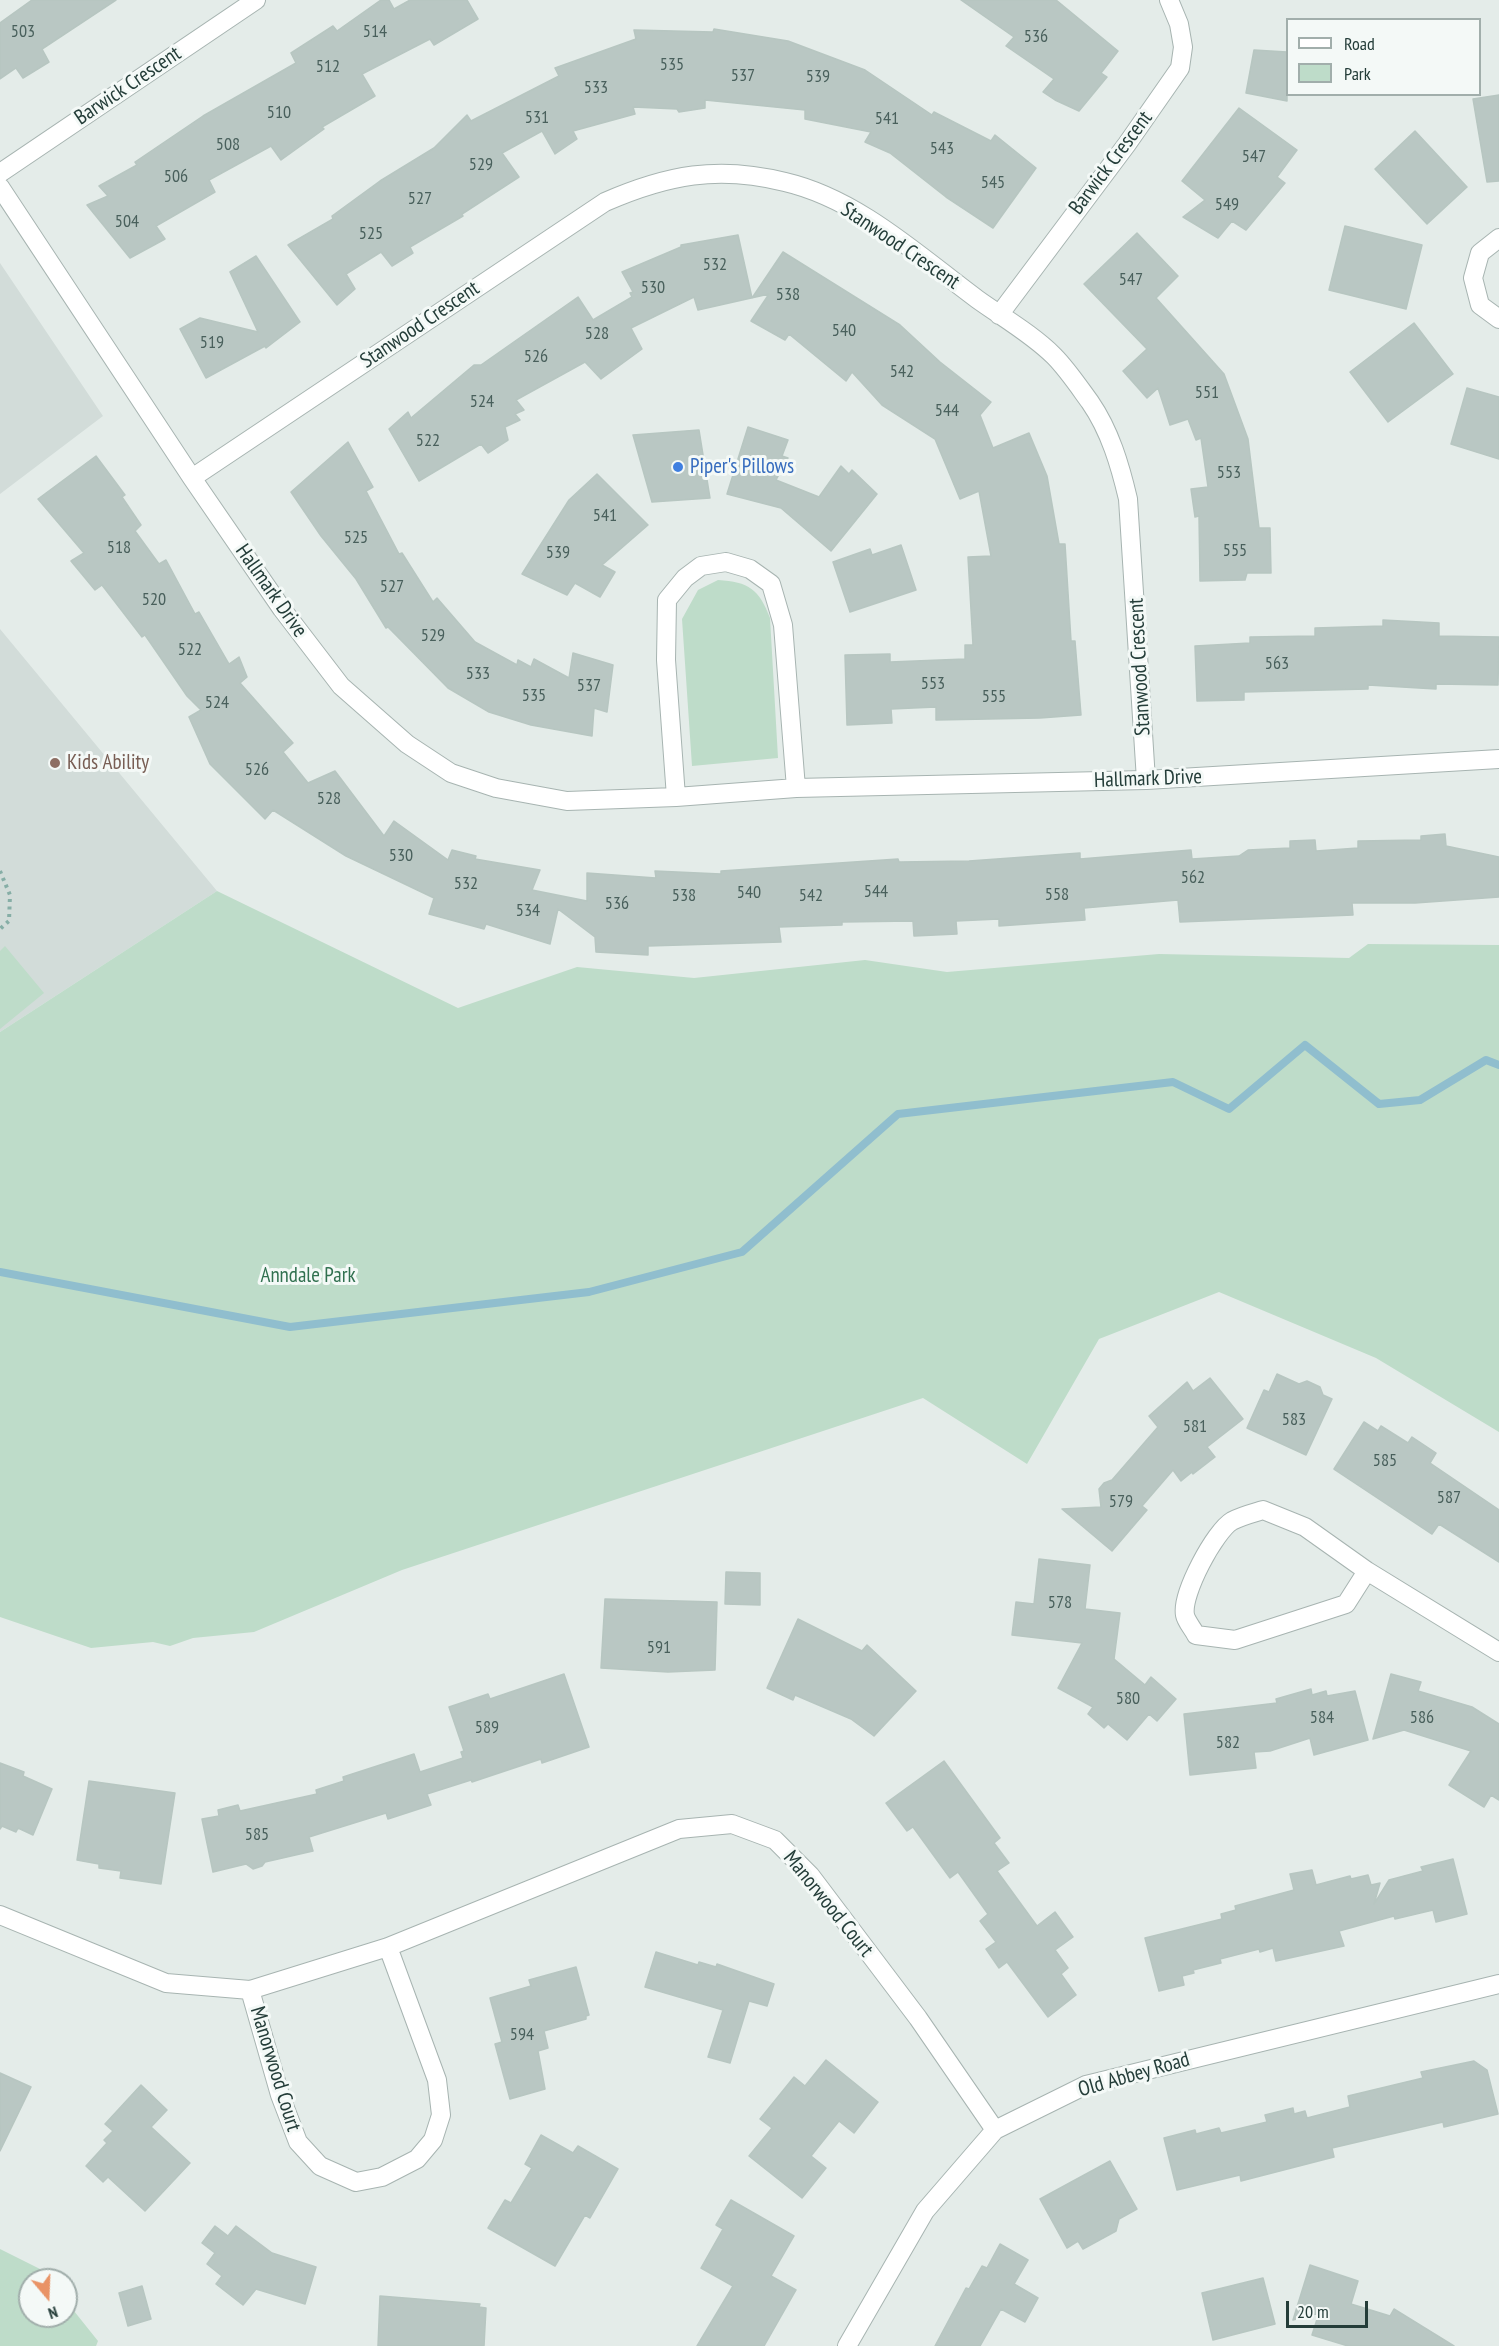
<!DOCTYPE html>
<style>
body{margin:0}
#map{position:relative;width:1499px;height:2346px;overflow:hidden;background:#e4ece9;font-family:"PT Sans Narrow",sans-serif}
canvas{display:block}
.legend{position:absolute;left:1286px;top:18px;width:195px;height:78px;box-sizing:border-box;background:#f4f9f7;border:2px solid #a1aeab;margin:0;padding:8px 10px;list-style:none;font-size:18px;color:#243d39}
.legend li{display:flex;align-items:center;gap:12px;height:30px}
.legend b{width:30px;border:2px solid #a1aeab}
.north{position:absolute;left:18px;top:2268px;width:60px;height:60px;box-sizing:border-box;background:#f4f9f7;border:2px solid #a1aeab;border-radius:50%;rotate:161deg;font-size:16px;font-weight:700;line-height:24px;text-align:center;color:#243d39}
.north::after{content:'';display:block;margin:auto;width:21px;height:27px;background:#e99366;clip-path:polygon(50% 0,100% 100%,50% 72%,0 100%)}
.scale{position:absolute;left:1286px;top:2301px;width:82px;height:27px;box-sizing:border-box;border:3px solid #243d39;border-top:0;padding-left:8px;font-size:18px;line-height:21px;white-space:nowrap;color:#243d39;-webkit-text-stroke:4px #f4f9f7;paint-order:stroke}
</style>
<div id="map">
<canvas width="1499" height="2346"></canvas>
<ul class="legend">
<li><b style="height:8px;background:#fff"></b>Road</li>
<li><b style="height:16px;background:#bedcc9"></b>Park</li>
</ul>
<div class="north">N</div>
<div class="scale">20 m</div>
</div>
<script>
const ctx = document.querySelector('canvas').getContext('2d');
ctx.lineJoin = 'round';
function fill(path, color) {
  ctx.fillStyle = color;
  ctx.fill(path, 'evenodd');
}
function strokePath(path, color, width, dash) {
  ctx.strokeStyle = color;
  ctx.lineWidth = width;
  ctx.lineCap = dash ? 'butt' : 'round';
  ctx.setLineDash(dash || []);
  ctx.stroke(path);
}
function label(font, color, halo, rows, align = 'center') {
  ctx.font = font + ' "PT Sans Narrow",sans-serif';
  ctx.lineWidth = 6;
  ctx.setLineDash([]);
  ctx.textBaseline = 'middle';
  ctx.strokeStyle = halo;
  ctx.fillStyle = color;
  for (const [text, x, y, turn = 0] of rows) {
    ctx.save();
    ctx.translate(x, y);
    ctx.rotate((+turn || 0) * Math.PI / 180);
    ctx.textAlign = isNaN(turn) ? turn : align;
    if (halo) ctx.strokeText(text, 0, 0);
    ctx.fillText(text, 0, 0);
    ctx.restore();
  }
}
fill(new Path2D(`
 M0,263l103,153 -103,78z
 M0,629l217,262 -217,141z`), '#d2dcd9');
fill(new Path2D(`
 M718,580c31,2 41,9 52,38l8,140 -86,8 -10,-147 16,-29z
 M217,891l241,117 119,-41 117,11 171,-18 82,12 212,-18 190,4 19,-14 131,1v487l-123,-74 -157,-66 -120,47 -72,125 -104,-66 -521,172 -148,62 -61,6 -23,8 -17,-4 -62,6 -91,-31v-585z
 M5,946l39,47 -44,36v-78z
 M0,2249l40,20 9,11h-19v36h36v-15l32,40 -2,5h-96z`), '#bedcc9');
strokePath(new Path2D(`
 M0,1272l290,55 299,-35 153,-40 156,-138 275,-32 56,27 76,-64 74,59 41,-4 66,-40 13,5`), '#90bece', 8);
const building = new Path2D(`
 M32,0h84l-74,49 7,13 -26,16 -7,-10 -16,11v-56z
 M381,0h8l5,9 16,-9h57l11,19 -44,26 -4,-6 -68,35 13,22 -53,31 2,2 -43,31 -10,-14 -62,34 6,12 -59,34 9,13 -35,19 -43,-53 21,-9 -9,-10 38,-21 -2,-3 68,-46 93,-53 -5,-10 42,-27 4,5z
 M961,0h95l62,51 -17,22 6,4 -28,34 -24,-11 -12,-8 11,-13 -48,-33 8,-9z
 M714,29l74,12 77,29 67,45 2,-3 57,29 4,-6 41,33 -43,60 -47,-31 -56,-44 -25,-11 6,-10 -66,-13v-9l-100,-10v8l-26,4 -2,-3 -44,-2 2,7 -62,17 4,8 -22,15 -13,-23 -40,22 17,24 -57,37 1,2 -53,31 3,6 -21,13 -11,-14 -35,22 9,15 -18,16 -49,-60 45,-26 -1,-3 48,-35 54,-33 33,-33 4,6 88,-45 -4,-8 81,-29 -2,-9 79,2z
 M1254,50l33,2v49l-41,-8z
 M1499,95v86l-12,1 -14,-83z
 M1239,108l58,42 -20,27 8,6 -39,47 -14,-9 -14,17 -35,-21 22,-17 -23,-19z
 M1415,131l52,56 -40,37 -52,-55z
 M1345,226l77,19 -16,64 -77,-19z
 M1137,233l41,43 -22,22 68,76 24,65 11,89h11l1,45h-24l-2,7 -45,1 -1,-65 -4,1 -4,-28 17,-2 -7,-49 -5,2 -8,-21 -18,6 -12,-37 -11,10 -24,-27 24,-22 -63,-65z
 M738,235l14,63 31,-46 117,73 40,37 51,40 -11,13 13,33 36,-15 18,43 12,68h6l6,97h4l6,74 -41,3 -104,2v-13l-45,2 1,14 -45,2 -2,-70 45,-1v8l75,-3v-14h8l-5,-88 23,-1 -12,-65 -19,8 -25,-60 -53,-34 -30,-33 -6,9 -57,-47 -4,6 -34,-19 18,-27 -71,16 -4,-13 -63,31 11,21 -41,30 -16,-17 -69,38 8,10 -9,4 5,6 -15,7 3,13 -20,13 -7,-9 -62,37 -30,-52 19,-17 3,6 63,-53h7l97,-68 15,23 39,-23 -2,-4 3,-1 -11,-20 59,-25v-2z
 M256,256l44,66 -34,26 -1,-2 -59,32 -26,-49 20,-11 58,14 -28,-60z
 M1414,323l39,51 -65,48 -38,-50z
 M1467,388l32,9v62l-48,-15z
 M748,427l40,13 -6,16 6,2 -12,22 43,17 22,-31 8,8 3,-4 25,24 -46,57 -50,-43 -54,-14z
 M699,430l11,68 -58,4 -19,-67z
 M348,442l25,45 -7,4 33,63 3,-1 31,49 4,-4 38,44 42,23 1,-5 13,7 3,-8 35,19 4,-25 40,12 -6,47 -13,-4 -2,28 -61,-11 -42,-13 -41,-24 -60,-61 -2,1 -30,-49 -35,-43 -30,-44z
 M96,456l29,39 -3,2 19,28 -6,6 24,33 7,-4 29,54 4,-2 30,52 10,-7 8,20 -7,6 53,60 -10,9 25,31 27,-12 49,65 10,-15 54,39 4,-10 24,6 -1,3 65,11 -8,20 55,11v-28l69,5 -1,-7 66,3v-3l177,-12 1,3 70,-1 111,-8v6l111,-9 1,9 47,-3 9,-6 42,-2v-7l25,-1 1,11 42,-3v-7l63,-1v-4l24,-2 1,12 53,11v40l-84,6h-63l1,12 -173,7 -2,-22 -94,8 1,12 -86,6v-7l-43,2 1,13 -43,2 -1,-15 -71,1v3l-63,2 2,15 -133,4v9l-52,-3 -1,-15 -37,-28 -8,35 -64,-20 -2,5 -55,-15 5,-16 -88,-42 -73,-46 -8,9 -55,-55 -21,-47 12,-7 -14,-14 -42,-61 -3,2 -40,-52 -7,5 -24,-29 13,-8 -46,-54z
 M597,474l51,51 -46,40 13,7 -15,25 -25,-14 -8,12 -45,-21 47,-74z
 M901,545l15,45 -66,22 -17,-50 37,-13 2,6z
 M1383,620l56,3v13l60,1 -1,48 -62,-1v5l-68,-4v4l-124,3v8l-47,1 -2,-55 55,-3v-6l65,-1v-8l68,-2z
 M1277,1374l22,10 8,-3 13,6 3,8 9,4 -26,56 -59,-27 17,-38 5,2z
 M1210,1378l33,41 -36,28 8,10 -22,17 -1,-2 -11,9 -8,-11 -31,36 5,4 -35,41 -50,-42 39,-2 -2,-18 5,-6 8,-3 46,-53 -9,-11 38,-34 6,9z
 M1364,1422l14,9 3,-5 27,17 4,-6 24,16 -6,10 69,47v52l-60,-38 -7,10 -98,-65z
 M1039,1559l51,6 -5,44 35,4 -6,46 31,26 6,-8 25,22 -19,22 -8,-7 -22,26 -19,-16 -4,4 -16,-14 5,-7 -35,-19 24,-45 -70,-8 4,-33 18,2z
 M726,1572l34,1v32l-35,-1z
 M605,1599l112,3 -2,68 -47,2 -67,-4z
 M798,1619l64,32 5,-6 49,46 -42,45 -23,-17 -56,-24 -2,5 -26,-12z
 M564,1674l25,73 -47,16 -1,-4 -69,23 -1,-2 -44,14 4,11 -43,14 -2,-6 -77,24 4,14 -48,11 -3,4 -9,3 -7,-5 -33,8 -11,-53 17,-3 -1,-6 20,-5 2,6 77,-17 -1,-4 28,-9 -1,-4 71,-23 6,18 43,-14 -2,-6 3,-1 -15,-44 39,-13 2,5z
 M1391,1674l30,8 -3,9 54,16 27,17v76l-8,-5 -7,12 -35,-22 22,-34 -67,-21 -31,9z
 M1311,1689l1,6 14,-4 1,5 28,-5 13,49 -54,15 -4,-17 -40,13 -16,1 2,16 -66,7 -6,-61 93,-11 -1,-4z
 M944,1761l56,77 -6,5 15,20 -12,8 40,55 18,-14 18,25 -18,13 13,18 -7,6 15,21 -28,22 -41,-55 -8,6 -13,-19 10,-7 -16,-21 8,-7 -30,-42 -8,6 -37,-51 -6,4 -21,-28z
 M0,1763l24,9 -1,4 29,13 -19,46 -15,-7 -2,4 -14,-6 -2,3z
 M89,1781l86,12 -14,91 -41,-6 1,-7 -22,-3v-4l-22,-4z
 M1453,1859l14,55 -31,8 -3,-12 -38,9 -1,-3 -55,15 5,15 -68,15 -3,-13 -13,4 -1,-3 -39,10 1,4 -28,7 1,3 -12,3 2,9 -25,6 -14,-53 77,-19 -1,-5 15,-4 -1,-4 59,-16 -4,-16 22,-4 4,15 34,-9 1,3 17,-4 3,10 9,-2 -6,21 15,-24 34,-9 -2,-4z
 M656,1952l42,13 1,-3 17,5 1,-3 57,20 -7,22 -18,-5 -19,62 -22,-6 15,-47 -78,-23z
 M576,1967l13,48 -3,1v3l-42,12 4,17 -10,3 7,38 -35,10 -15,-55 7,-2 -12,-44 41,-12 -2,-6z
 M826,2060l52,42 -24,31 -15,-12 -28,35 15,12 -24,30 -53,-42 23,-28 -12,-9 34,-42 11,9z
 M1474,2061l13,9 11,44 -54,13 -1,-5 -111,26 2,9 -93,24 -1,-6 -63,15 -13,-52 31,-8 1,4 23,-6 2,5 46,-11 -2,-7 28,-7 1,6 11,-3 2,7 43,-11 -2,-11 75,-18 -2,-6z
 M0,2073l31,14 -31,64z
 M141,2085l26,25 -16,17 39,36 -45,48 -37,-34 -5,5 -17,-16 21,-23 -3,-3 9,-9 -8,-7z
 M541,2135l32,18 5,-7 40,23 -28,49 -5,-3 -30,51 -67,-38 17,-28 6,3 21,-35 -7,-4z
 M1110,2161l27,48 -18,10 -3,12 -33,18 -5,-8 -11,7 -27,-49z
 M731,2200l63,36 -23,40 25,14 -32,56h-67l36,-60 -32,-18 22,-39 -7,-4z
 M215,2226l13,10 8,-10 36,27 44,14 -11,37 -49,-15 -13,16 -27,-21 6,-8 -15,-12 8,-11 -13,-10z
 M1000,2244l28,16 -14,24 24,14 -13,24 -24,-13 -21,37h-45l31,-58 3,1 13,-23 5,2z
 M1310,2265l48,16 -7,23 39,12 4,-7 60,37h-106l-36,-11 7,-22 -26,7z
 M1263,2278l12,46 -62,16 -11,-47z
 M142,2286l9,33 -23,7 -9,-33z
 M380,2296l100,8 -1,3 7,1 -2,38h-106z`);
fill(building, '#b9c7c3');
strokePath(building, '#b7c6c1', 1.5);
const minor = new Path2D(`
 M0,173l256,-173
 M0,187l192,291 90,131 59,77 66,58 44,29 45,15 71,13 109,-4 120,-9 350,-8 353,-21
 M1499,238l-19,15 -7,25 7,27 19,14
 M999,315l128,-171 53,-76 3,-21 -4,-23 -10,-24
 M192,478l413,-276c62,-27 113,-37 180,-20 73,17 134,74 192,117 25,18 55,35 77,57 13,13 25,31 36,46 20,29 30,63 38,97l18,281
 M676,797l-10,-137 1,-60 18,-22 16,-12 25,-4 24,7 21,15 12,41 13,163
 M1367,1571l-21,33 -111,36 -39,-5c-3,-6 -10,-14 -11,-20 -4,-21 30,-84 47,-94 9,-5 21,-8 31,-11l42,17 62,44 132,81
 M0,1915l166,68 84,7 138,-43 291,-118 53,-5 43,16 35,35 108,143 77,112
 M250,1990l30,105 18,47 22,24 36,16 26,-5 35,-18 16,-19 8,-25 -4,-35 -49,-133
 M847,2346l78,-135 70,-81 91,-45 413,-101`);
strokePath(minor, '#a7b4b1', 20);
strokePath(new Path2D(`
 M0,871l10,24 -1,26 -9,8`), '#86aea6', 4, [3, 4.5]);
strokePath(minor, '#fff', 18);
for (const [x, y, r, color] of [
 [678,467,6,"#3f7fe0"],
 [55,763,6,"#8d6e63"]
]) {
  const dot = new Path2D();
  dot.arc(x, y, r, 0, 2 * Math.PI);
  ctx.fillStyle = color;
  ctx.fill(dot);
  strokePath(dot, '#f4f9f7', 2);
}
label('18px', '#49605c', null, [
 ["503",23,32],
 ["514",375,32],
 ["536",1036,37],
 ["535",672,65],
 ["512",328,67],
 ["537",743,76],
 ["539",818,77],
 ["533",596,88],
 ["510",279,113],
 ["531",537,118],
 ["541",887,119],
 ["508",228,145],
 ["543",942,149],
 ["547",1254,157],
 ["529",481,165],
 ["506",176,177],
 ["545",993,183],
 ["527",420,199],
 ["549",1227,205],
 ["504",127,222],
 ["525",371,234],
 ["532",715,265],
 ["547",1131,280],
 ["530",653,288],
 ["538",788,295],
 ["540",844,331],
 ["528",597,334],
 ["519",212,343],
 ["526",536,357],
 ["542",902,372],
 ["551",1207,393],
 ["524",482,402],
 ["544",947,411],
 ["522",428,441],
 ["553",1229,473],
 ["541",605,516],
 ["525",356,538],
 ["518",119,548],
 ["555",1235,551],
 ["539",558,553],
 ["527",392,587],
 ["520",154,600],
 ["529",433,636],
 ["522",190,650],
 ["563",1277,664],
 ["533",478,674],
 ["553",933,684],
 ["537",589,686],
 ["535",534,696],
 ["555",994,697],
 ["524",217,703],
 ["526",257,770],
 ["528",329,799],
 ["530",401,856],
 ["562",1193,878],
 ["532",466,884],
 ["544",876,892],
 ["540",749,893],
 ["558",1057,895],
 ["538",684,896],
 ["542",811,896],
 ["536",617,904],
 ["534",528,911],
 ["583",1294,1420],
 ["581",1195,1427],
 ["585",1385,1461],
 ["587",1449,1498],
 ["579",1121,1502],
 ["578",1060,1603],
 ["591",659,1648],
 ["580",1128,1699],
 ["584",1322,1718],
 ["586",1422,1718],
 ["589",487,1728],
 ["582",1228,1743],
 ["585",257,1835],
 ["594",522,2035]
]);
label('21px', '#243d39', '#f4f9f7', [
 ["Barwick Crescent",128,86,-34],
 ["Barwick Crescent",1111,163,-53],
 ["Stanwood Crescent",900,246,34],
 ["Stanwood Crescent",420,325,-34],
 ["Hallmark Drive",271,591,55],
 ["Stanwood Crescent",1140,667,-93],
 ["Hallmark Drive",1148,779,-2],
 ["Manorwood Court",828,1904,51],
 ["Manorwood Court",275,2069,73],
 ["Old Abbey Road",1134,2075,-16]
]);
label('21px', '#366cbe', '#f4f9f7', [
 ["Piper's Pillows",690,467]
], 'left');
label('21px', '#785e54', '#f4f9f7', [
 ["Kids Ability",67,763]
], 'left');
label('21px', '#317150', '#f4f9f7', [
 ["Anndale Park",308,1276]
]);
</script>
